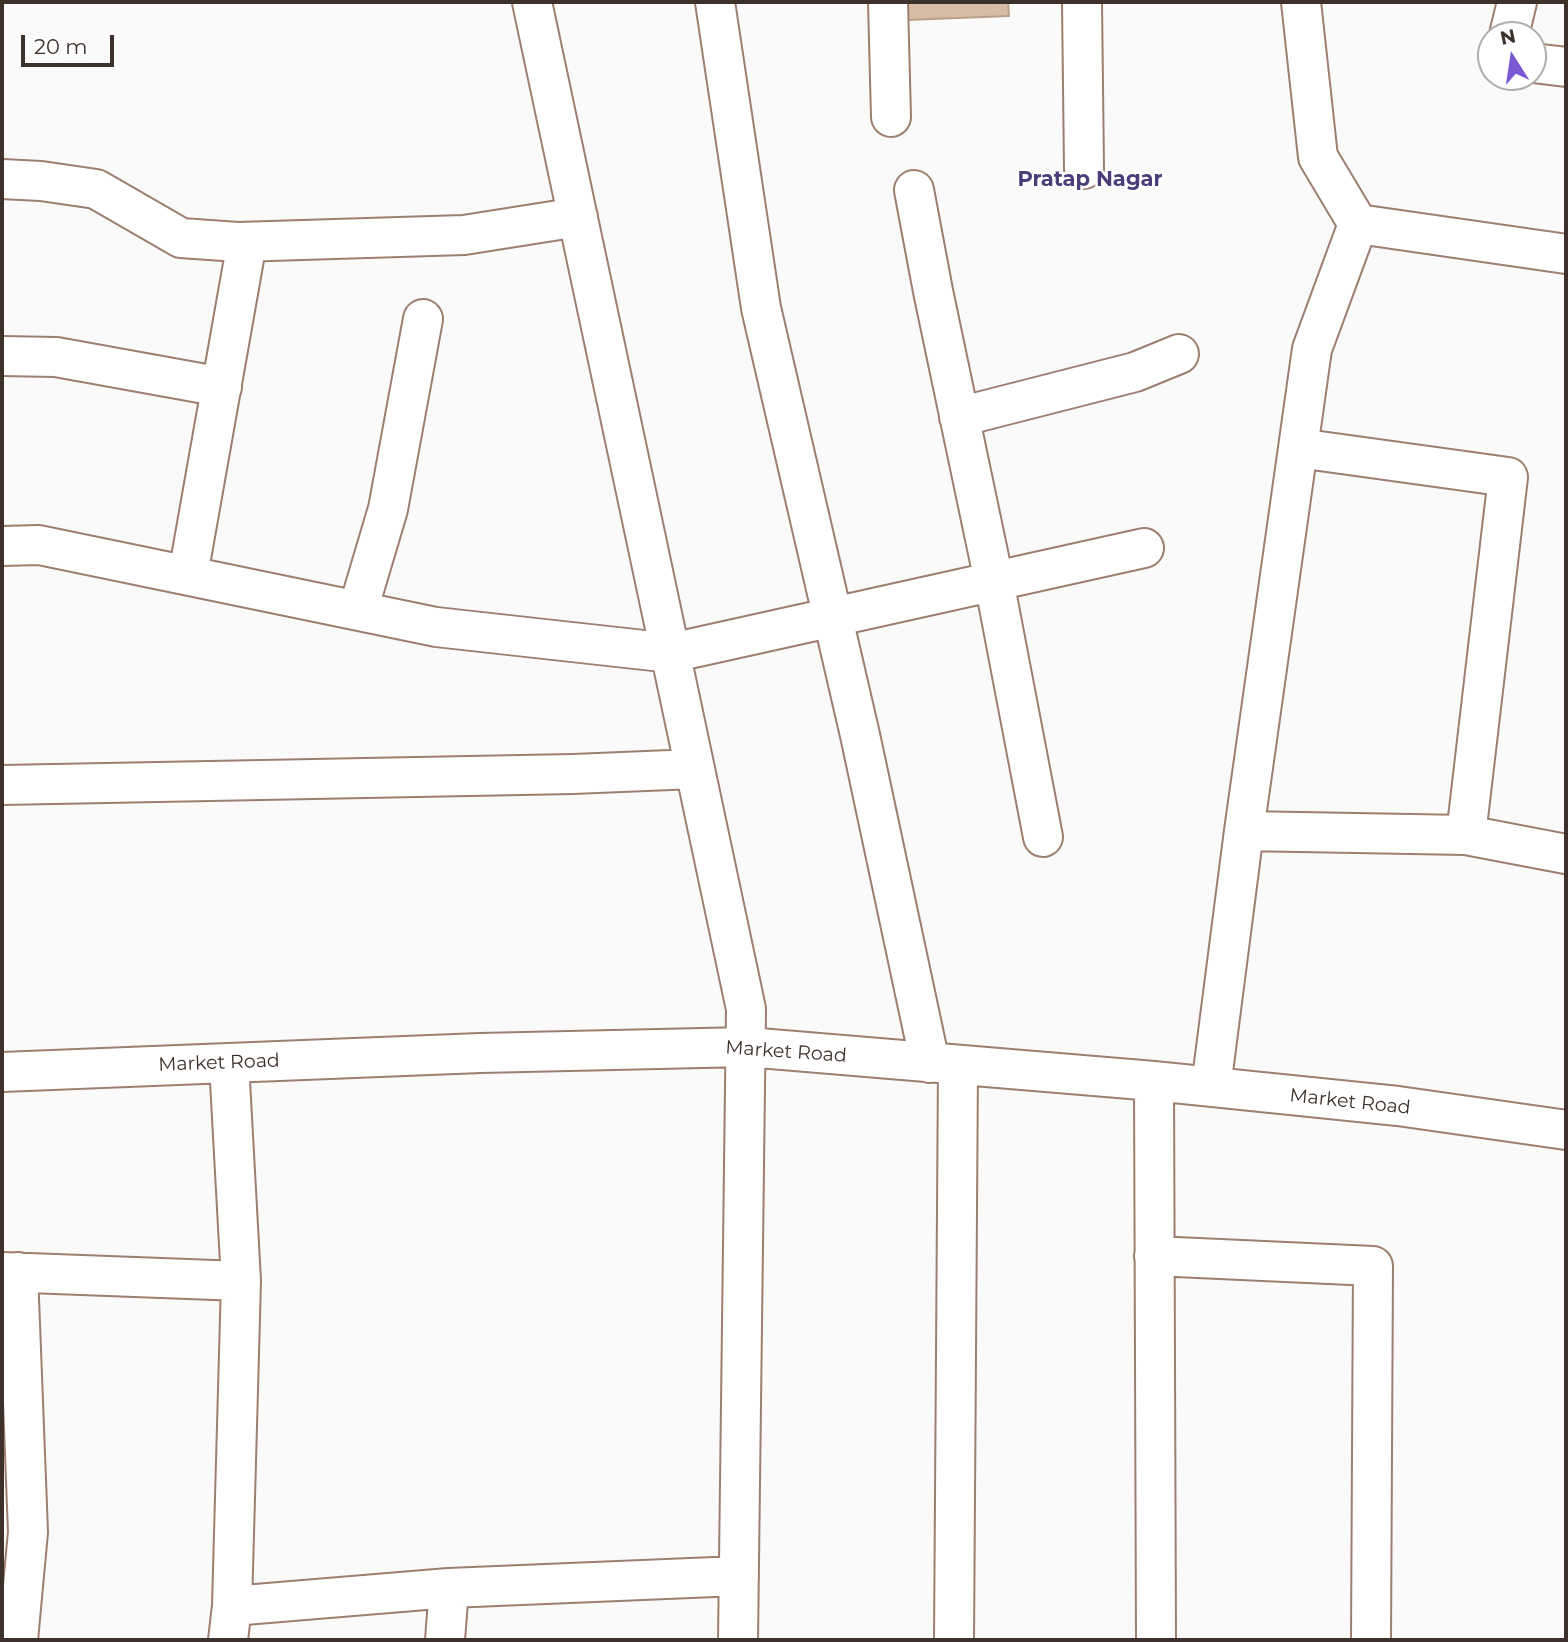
<!DOCTYPE html>
<style>
body{margin:0}
#map{position:relative;width:1568px;height:1642px;overflow:hidden;background:#fafafa;font-family:Montserrat,sans-serif}
canvas{display:block}
.frame{position:absolute;inset:0;border:4px solid #3e302a;pointer-events:none}
.north{position:absolute;left:1477px;top:21px;width:70px;height:70px;box-sizing:border-box;background:#fff;border:2px solid #b2acaa;border-radius:50%;rotate:348deg;font-size:19px;font-weight:700;line-height:28px;text-align:center;color:#3e302a}
.north::after{content:'';display:block;margin:auto;width:24px;height:32px;background:#7958d2;clip-path:polygon(50% 0,100% 100%,50% 72%,0 100%)}
.scale{position:absolute;left:21px;top:35px;width:93px;height:32px;box-sizing:border-box;border:4px solid #3e302a;border-top:0;padding-left:9px;font-size:21px;line-height:24px;white-space:nowrap;color:#3e302a;-webkit-text-stroke:5px #fff;paint-order:stroke}
</style>
<div id="map">
<canvas width="1568" height="1642"></canvas>
<div class="frame"></div>
<div class="north">N</div>
<div class="scale">20 m</div>
</div>
<script>
const ctx = document.querySelector('canvas').getContext('2d');
ctx.lineJoin = 'round';
function fill(path, color) {
  ctx.fillStyle = color;
  ctx.fill(path, 'evenodd');
}
function strokePath(path, color, width, dash) {
  ctx.strokeStyle = color;
  ctx.lineWidth = width;
  ctx.lineCap = dash ? 'butt' : 'round';
  ctx.setLineDash(dash || []);
  ctx.stroke(path);
}
function label(font, color, halo, rows, align = 'center') {
  ctx.font = font + ' Montserrat,sans-serif';
  ctx.lineWidth = 5;
  ctx.setLineDash([]);
  ctx.textBaseline = 'middle';
  ctx.strokeStyle = halo;
  ctx.fillStyle = color;
  for (const [text, x, y, turn = 0] of rows) {
    ctx.save();
    ctx.translate(x, y);
    ctx.rotate((+turn || 0) * Math.PI / 180);
    ctx.textAlign = isNaN(turn) ? turn : align;
    if (halo) ctx.strokeText(text, 0, 0);
    ctx.fillText(text, 0, 0);
    ctx.restore();
  }
}
const building = new Path2D(`
 M907,2h101l1,14 -102,4z`);
fill(building, '#d6bca3');
strokePath(building, '#baa088', 2);
const minor = new Path2D(`
 M532,2l214,1007 -8,631
 M715,2l46,306 99,427 70,328
 M888,2l3,115
 M1082,2l2,167
 M1301,2l17,155 40,67
 M1509,35l8,-33
 M1533,63l33,4
 M2,179l39,2 55,8 85,49 57,4 226,-7 114,-18
 M914,190l19,101 61,290 49,256
 M1358,224l208,30
 M2,356l54,1 166,30
 M959,417l176,-45 44,-18
 M1298,448l210,29 -42,358
 M2,546l37,-1 397,82 235,26 473,-105
 M188,575l59,-333
 M358,610l30,-101 35,-190
 M2,785l571,-11 122,-5
 M1244,831l222,4 100,19
 M2,1072l478,-19 267,-6 407,34 244,25 168,24
 M1154,1081l2,559
 M1211,1087l33,-256 68,-482 46,-125
 M1154,1256l219,10 -2,374
 M2,1272l239,9
 M232,1606l217,-18 290,-12
 M18,1640l10,-108 -10,-260
 M228,1640l4,-34 9,-325 -12,-218
 M445,1640l4,-52
 M954,1640l4,-574`);
strokePath(minor, '#9e7e6f', 42);
strokePath(minor, '#fff', 38);
label('19px', '#3e302a', '#fff', [
 ["Market Road",786,1052,4],
 ["Market Road",219,1063,-2],
 ["Market Road",1350,1102,6]
]);
label('bold 21px', '#4a3d7a', '#fff', [
 ["Pratap Nagar",1090,180]
]);
</script>
